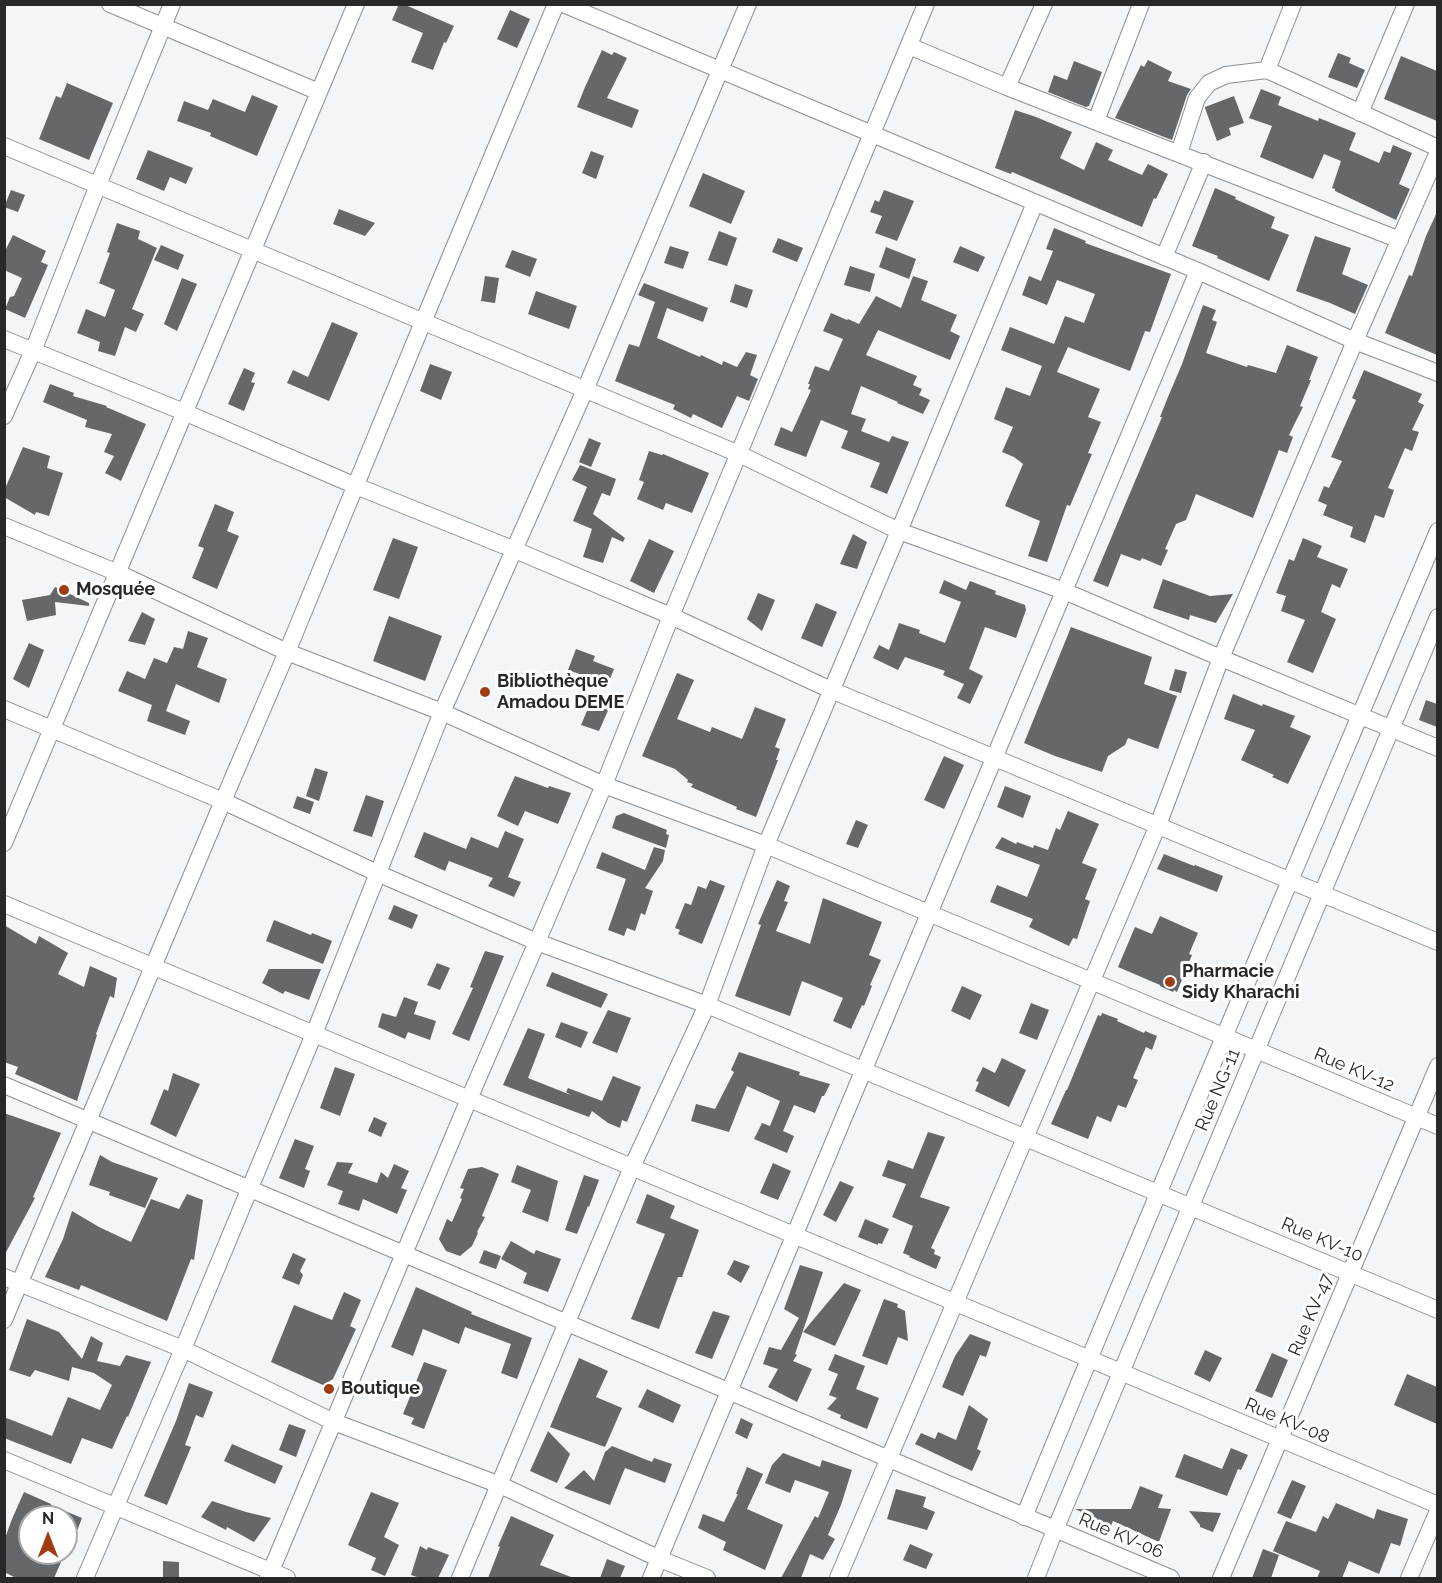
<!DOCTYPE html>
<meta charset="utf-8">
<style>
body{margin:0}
#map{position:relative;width:1442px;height:1583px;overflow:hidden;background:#f3f6f9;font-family:Raleway,sans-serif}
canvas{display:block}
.frame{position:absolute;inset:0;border:6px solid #272829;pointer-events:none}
.north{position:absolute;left:18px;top:1505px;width:60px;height:60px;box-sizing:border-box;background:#fff;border:2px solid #a9a9a9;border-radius:50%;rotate:0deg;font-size:16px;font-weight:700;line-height:24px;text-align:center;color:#272829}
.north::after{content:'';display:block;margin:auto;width:21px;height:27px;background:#a13b14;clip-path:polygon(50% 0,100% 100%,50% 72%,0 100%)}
</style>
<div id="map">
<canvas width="1442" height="1583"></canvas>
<div class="frame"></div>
<div class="north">N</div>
</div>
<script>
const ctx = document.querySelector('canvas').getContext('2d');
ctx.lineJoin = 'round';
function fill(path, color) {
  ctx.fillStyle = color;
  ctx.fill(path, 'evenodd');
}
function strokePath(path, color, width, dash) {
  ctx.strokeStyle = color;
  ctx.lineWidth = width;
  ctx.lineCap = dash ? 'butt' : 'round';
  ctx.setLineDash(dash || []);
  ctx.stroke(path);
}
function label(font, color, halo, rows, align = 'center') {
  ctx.font = font + ' Raleway,sans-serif';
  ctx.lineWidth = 6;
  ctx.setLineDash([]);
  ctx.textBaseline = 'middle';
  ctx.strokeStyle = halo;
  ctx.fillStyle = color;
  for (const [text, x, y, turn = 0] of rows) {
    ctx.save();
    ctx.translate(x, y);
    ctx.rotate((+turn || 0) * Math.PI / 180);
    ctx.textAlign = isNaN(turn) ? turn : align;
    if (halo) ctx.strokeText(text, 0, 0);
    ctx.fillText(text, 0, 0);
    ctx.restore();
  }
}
fill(new Path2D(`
 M399,4h4l51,22 -8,17 -2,-1 -11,28 -22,-8 12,-29 -31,-13z
 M510,10l20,9 -13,29 -20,-9z
 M602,50l10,5 2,-3 13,6 -20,40 32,12 -7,18 -55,-21 8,-20z
 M1338,53l13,5 -2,5 16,7 -8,18 -29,-11z
 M1401,56l36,15v50l-53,-22z
 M1148,60l24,12 -4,9 23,8 -4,6 -15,45 -57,-22 26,-53 3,2z
 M1074,61l28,11 -13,34 -3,1 -38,-15 6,-17 13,5z
 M67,83l46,20 -24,57 -50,-21 17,-43 5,2z
 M1261,89l20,8 -3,8 40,16 1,-3 37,15 -7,17 30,13 5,-12 6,2 3,-8 19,8 -13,31 11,5 -14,31 -61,-29v-2l-3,-1 9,-27 -17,-7 -11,25 -53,-22 12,-31 -23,-8z
 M252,95l26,11 -21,50 -47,-20 1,-3 -34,-12 7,-20 24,9 5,-11 32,13z
 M1234,96l10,27 -15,5 2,7 -14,6 -12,-33v-1z
 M1015,110l21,7 36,15 -12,26 24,12 12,-28 17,8 -5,10 34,15 6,-11 20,10 -12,25 -2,-1 -12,29 -130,-55 -1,2 -16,-6z
 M148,150l45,18 -7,16 -16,-7 -6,14 -28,-12z
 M591,151l13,5 -8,23 -14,-6z
 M703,173l42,18 -14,33 -42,-18z
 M1215,188l21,9 -1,2 40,18 -4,11 18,7 -20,46 -52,-23 1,-2 -26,-10z
 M11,190l14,5 -7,17 -14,-5z
 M884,190l30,11 -17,40 -22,-8 7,-17 -12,-4 5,-12 4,2z
 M339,209l36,14 -10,13 -32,-12z
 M1437,212v143l-52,-22 24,-58 3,1 14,-40z
 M117,223l23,8 -2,8 19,9 -25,61 12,5 -8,18 -11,-5 -10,29 -17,-5 2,-9 -23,-9 9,-24 19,8 10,-27 -16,-7 11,-30 -3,-1z
 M1054,228l32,13 -1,2 86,31 -21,58 -5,-1 -15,40 -62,-24 -11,25 43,17 -12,28 13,5 -13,31 4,1 -22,52 -3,-1 -20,57 -19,-6 12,-35 -35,-15 18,-42 -9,-7 -12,-5 11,-25 -19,-8 12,-32 24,9 12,-30 -41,-16 9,-23 44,17 11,-28 19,7 11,-29 -38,-14 -10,25 -25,-10 7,-19 12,5 12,-30 -7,-2z
 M719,231l18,7 -10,28 -19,-6z
 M13,235l33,16 -5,11 7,3 -23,53 -20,-9 5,-12 4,-1 8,-18 -18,-8v-17z
 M1315,236l36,12 -9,26 26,11 -13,29 -25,-11 -34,-12z
 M778,238l25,10 -6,14 -25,-10z
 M161,245l23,10 -6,15 -24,-10z
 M670,246l19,6 -6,17 -19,-6z
 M960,246l25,11 -7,15 -25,-10z
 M886,247l30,12 -7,20 -30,-12z
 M512,250l25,9 -7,18 -25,-10z
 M850,266l25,8 -5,18 -26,-7z
 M485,276l14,2 -4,25 -14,-2z
 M913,276l15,5 -7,19 36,15 -7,16 10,5 -10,24 -72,-30 -12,25 51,21 -4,9 9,4 -3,6 11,5 -7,14 -26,-11 1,-1 -37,-16 -10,28 15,5 -5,12 28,11 3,-6 17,6 -22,52 -17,-7 10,-24 -39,-15 7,-17 -27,-11 -15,37 -32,-12 7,-18 11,5 19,-42 -3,-1 2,-5h-2l7,-18 14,5 14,-32 -20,-8 8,-18 16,7 1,-1 11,5 17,-28 25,12z
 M182,278l15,6 -20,47 -13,-7z
 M644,283l64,25 -5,14 -36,-14 -10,30 43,19 1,-2 21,10 1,-4 14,6 9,-15 11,3 -7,20 8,4 -9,22 -12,-5 -15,32 -29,-14 -2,4 -18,-9 2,-4 -60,-24 14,-37 10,3 16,-45 -17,-7z
 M735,284l18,6 -6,18 -17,-6z
 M536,291l41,15 -8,23 -41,-15z
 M1203,305l13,5 -4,10 5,2 -11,31 41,14 1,-2 28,8 11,-28 31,12 -9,23h2l-11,26 3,1 -14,28 4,2 -6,16 -8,-3 -26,68 -57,-24 -10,26 -10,4 -11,25 3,1 -7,16 -19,-8 -2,3 -19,-7 -13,33 -15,-6 69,-164h-2l8,-20 14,-33z
 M332,322l26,11 -29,68 -42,-18 6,-13 15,7z
 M430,364l22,8 -11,28 -21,-9z
 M244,368l11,5 -4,9 4,1 -11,28 -16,-7z
 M1364,370l58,24 -4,8 6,3 -12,25 7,2 -7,19 -7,-3 -17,40 6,2 -10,28 -9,-3 -10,28 -15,-6 3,-10 -30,-12 4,-10 -9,-4 6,-15 5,2 13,-27 -11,-4 25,-57 -4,-2z
 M50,384l24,9 -1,3 34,10 -1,1 40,17 -25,57 -16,-8 9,-17 -10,-4 8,-18 -27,-7 2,-7 -44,-18z
 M589,438l12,5 -10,24 -12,-5z
 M23,447l27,9 -3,12 16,5 -14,43 -13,-4 -1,3 -31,-18v-6z
 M649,451l13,4 1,-1 46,19 -17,40 -26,-10 -3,7 -26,-11 7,-17 -5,-2z
 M580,465l36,14 -6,17 -8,-3 -9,21 32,24 -2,4 -11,-5 -9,26 -20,-6 9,-28 -19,-8 14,-34 -15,-7z
 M215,504l19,8 -7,19 12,5 -22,53 -25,-11 12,-30 -6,-2z
 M853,534l14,8 -10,27 -17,-5z
 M393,538l25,9 -19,52 -26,-9z
 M1303,538l19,8 -5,11 31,12 -8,19 -8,-4 -11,28 15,7 -23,54 -26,-11 18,-42 -24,-9 5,-15 -10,-3 13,-34 5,2z
 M649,539l25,12 -20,42 -24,-12z
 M1163,579l47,17 23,-2 -17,29 -26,-8 -1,5 -36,-12z
 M944,580l22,10 4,-9 26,10 -1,3 30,11 1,5 -10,28 -31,-11 -16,42 14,7 -13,28 -13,-6 7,-14 -21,-9 2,-4 -40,-14 -7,13 -25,-12 6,-13 10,5 10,-27 21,7 -1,3 26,10 16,-41 -22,-9z
 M55,587l34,16v3l-34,-4 1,13 -29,6 -5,-21 28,-5z
 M758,593l17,7 -13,31 -15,-12z
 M816,603l21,9 -15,35 -21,-9z
 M142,612l13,7 -10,26 -17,-4z
 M389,616l53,20 -17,45 -52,-20z
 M1071,627l81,30 -8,27 33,12 -19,53 -30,-11 -3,7 -17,11 -6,16 -47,-16 -31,-13z
 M188,631l20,7 -11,29 30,12 -8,24 -43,-19 -10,27 24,10 -5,14 -38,-14 5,-16 -34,-14 9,-20 18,8 9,-21 13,5 7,-16 9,2z
 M29,643l15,7 -15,38 -16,-9z
 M576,649l19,7 -2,5 21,8 -6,15 -40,-14z
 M1175,669l12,3 -6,21 -12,-3z
 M677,673l17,7 -17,39 33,13 2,-5 30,12 13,-32 31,12 -11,28 5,2 -4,11h2l-22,57 -20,-8 1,-2 -46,-20 2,-3 -6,-2 1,-2 -13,-11 -33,-13z
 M1233,694l29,12 1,-2 32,12 -5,11 21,9 -23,48 -16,-7 2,-2 -33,-15 14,-30 -31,-11z
 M592,699l18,7 -11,25 -18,-6z
 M1426,700l11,4v23l-18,-7z
 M944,756l20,9 -20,44 -20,-9z
 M315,768l13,4 -9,29 -13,-5z
 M515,776l33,12 1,-2 22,7 -13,31 -33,-13 -7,15 -21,-10z
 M1005,786l26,10 -8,22 -26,-11z
 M366,795l18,6 -12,36 -19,-6z
 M297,796l17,6 -4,12 -17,-6z
 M1068,811l31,13 -17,39 15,6 -12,30 5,2 -13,38 -4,-1 -4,8 -40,-19 4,-8 -43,-17 7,-17 30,12 13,-32 -45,-17 7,-11 14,7 1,-2 16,6 1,-3 14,5 8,-22 4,2z
 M624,813l43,17 -1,4 3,1 -3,13 -54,-20 4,-12z
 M856,820l12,5 -10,23 -12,-4z
 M505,831l19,8 -16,38 13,5 -7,15 -26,-11 5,-8 -44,-17 -4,10 -31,-14 10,-25 42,17 5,-12 27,11z
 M654,847l11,3 -2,11 -18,27 8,3 -8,24 -4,-2 -6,18 -8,-3 -3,8 -16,-6 18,-51 -30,-11 6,-16 43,18z
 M1164,854l30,12 1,-1 28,11 -6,16 -60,-23z
 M710,880l15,6 -23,58 -24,-10 2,-4 -5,-2 10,-25 6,2 7,-19 8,3z
 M777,880l13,6 -6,15 4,1 -12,29 34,13 13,-46 59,24 -13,33 12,5 -11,25 2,1 -8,20 -2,-1 -11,24 -18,-8 10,-23 -41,-17 -12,35 -55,-20 26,-71 -3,-1z
 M394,905l24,10 -6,14 -24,-10z
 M1160,916l38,17 -9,21 3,1 -15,37 -3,-2 -1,2 -13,-6v-1l-42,-18 17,-40 17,7z
 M274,920l37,15 1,-2 20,8 -9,23 -57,-23z
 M4,925l32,19 3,-8 29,17 -10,21 26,13 6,-21 27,12 -3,20 -4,-2 -14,38 1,1 -20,66 -62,-27 3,-7 -14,-5z
 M485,951l19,5 -35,85 -17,-7 21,-46 -3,-1z
 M437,963l13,5 -10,22 -13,-5z
 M269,969h52l-12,31 -24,-9 -2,3 -21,-11z
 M552,972l56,22 -7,14 -55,-22z
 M962,986l20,9 -12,25 -19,-9z
 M404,997l14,5 -4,12 22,7 -6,19 -22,-8 -3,7 -27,-12 4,-14 14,4z
 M1031,1003l18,7 -12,30 -18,-7z
 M608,1010l23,8 -14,35 -25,-10z
 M1102,1013l16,6 -1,2 27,12 1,-2 12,5 -5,14 -6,-3 -13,31 5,2 -12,28 -8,-3 -7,17 -14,-6 -9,23 -37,-15 15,-34h1l31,-75 3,1z
 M561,1022l27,10 -7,16 -26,-11z
 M528,1028l17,6 -17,44 43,17 -5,-3 2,-4 34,13 11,-25 28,11 -14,35 -5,-2 -2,8 -12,-5 -16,-12 -3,6 -86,-32z
 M739,1052l61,20 -1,3 31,9 -6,12h-2l-7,17 -21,-8 -11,26 11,5 -7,17 -33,-14 8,-16 8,3 10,-25 -33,-15 -18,46 -38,-11 5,-17 19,5 19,-37 -3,-2z
 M1002,1058l24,12 -17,37 -34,-16 4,-9 -3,-1 7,-14 12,6z
 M335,1067l20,7 -15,42 -20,-8z
 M173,1073l27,11 -24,53 -26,-13 14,-35 4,2z
 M4,1113l57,20 -28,64 2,1 -31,58z
 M374,1117l13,6 -6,14 -13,-6z
 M928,1132l17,5 -25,60 30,10 -19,41 4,2 -1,4 7,3 -5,12 -27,-12 1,-1 -7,-3 10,-27 -21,-9 14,-33 -24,-8 6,-16 25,9z
 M295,1139l19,7 -9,23 5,2 -6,17 -25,-10z
 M100,1155l12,7 46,16 -13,30 -36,-13 1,-3 -21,-7z
 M337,1162l16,1 -5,10 29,10 4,-11 7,6 6,-14 15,7 -8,17 6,2 -10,24 -34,-15 -4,12 -21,-7 5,-13 -16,-6z
 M773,1163l18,8 -13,29 -18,-7z
 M517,1165l41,16 -10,41 -26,-10 9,-22 -20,-8z
 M482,1167l17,7 -17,42 3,1 -8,15 1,1 -6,13 -12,10 -14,-5 -7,-12 8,-20 5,3 10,-23 -2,-1 4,-9 -4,-1 8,-19z
 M584,1175l15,5 -10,27 -1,-1 -11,28 -12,-4z
 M840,1181l14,6 -18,35 -13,-7z
 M187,1194l16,6 -9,60 -3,-1 -24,62 -86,-36 -2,5 -34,-13 18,-38 9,-28 27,16 32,15 20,-43 28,10z
 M647,1194l28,12 -5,12 29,12 -17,47h-4l-19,52 -28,-10 34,-85 -29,-11z
 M865,1219l24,10 -7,15 -4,-1v2l-20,-8z
 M511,1241l23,13 2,-4 25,9 -13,33 -25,-9 4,-10 -26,-14z
 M484,1250l17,6 -5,13 -17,-6z
 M293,1253l13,6 -6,12 3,4 -4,10 -17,-7z
 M734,1260l16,6 -9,17 -14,-9z
 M800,1265l23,7 -28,82 2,1 -4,6 19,8 -15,33 -29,-15 10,-18 -15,-5 6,-17 12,3 18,-32 -15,-9z
 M844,1283l17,7 -26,56 -32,-14z
 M416,1287l56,25 -1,2 61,24 -15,41 -16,-6 10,-29 -46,-17 -6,17 -36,-15 -10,27 -22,-9z
 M344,1292l17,8 -11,26 6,3 -23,50 -10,6 -52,-23 23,-57 38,15z
 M884,1299l14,5 -1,3 8,4 3,30 -10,-4 -11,28 -25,-9z
 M713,1311l17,5 -18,43 -17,-6z
 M27,1319l32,13 23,27 9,-23 12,7 -6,18 23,5 6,-11 25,7 -23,55 -1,-1 -15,33 -30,-11 -11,26 -67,-26v-21l48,19 16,-39 32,13 12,-25 -18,-12 -22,-6 -3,14 -34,-11 -5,7 -21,-7z
 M970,1334l21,8 -5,15 -6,-2 -17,41 -21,-9 13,-31z
 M1205,1350l17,8 -12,24 -16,-8z
 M1272,1353l16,7 -16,38 -17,-7z
 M835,1354l30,12 -9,23 23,9 -12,31 -27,-11 1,-3 -14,-6 10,-11 -8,-3 9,-21 -10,-4z
 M579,1358l29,13 -12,26 26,11 -17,39 -55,-20z
 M424,1362l23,8 -23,59 -13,-5 3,-6 -11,-4z
 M1407,1374l30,13v37l-43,-19z
 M189,1383l24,9 -10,26 -7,-3 -11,30 6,2 -24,58 -23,-9 32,-75z
 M647,1389l34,16 -8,18 -35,-16z
 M969,1405l19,14 -11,30 4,2 -9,20 -57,-27 6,-11 14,6 3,-7 18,8z
 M741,1418l12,6 -6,15 -12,-6z
 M289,1424l17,6 -10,27 -17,-7z
 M548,1431l22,23 -13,29 -27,-12z
 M232,1444l51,22 -8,18 -51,-23z
 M612,1446l40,16 2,-4 18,6 -7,19 -40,-15 -15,37 -46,-17 20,-18 10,11 11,-29z
 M1231,1448l17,7 -7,15 -3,-1 -11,27 -52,-19 9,-23 38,15z
 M783,1453l37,14 2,-7 30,10 -11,35 -13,30 7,4 -12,21 -13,-6 -9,24h-20l34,-62 3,2 11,-26 -34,-12 -5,13 -25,-10 7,-18z
 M747,1467l16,7 -16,35 36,16 -18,45 -42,-20 3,-8 -28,-14 5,-14 21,8 14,-28h-2z
 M1292,1480l14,6 -15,33 -14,-6z
 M1140,1486l23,9 -5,13 13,1 -12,33 -46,-21 -2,5 -36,-17h56z
 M896,1489l30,8 -3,10 12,5 -8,18 -40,-11z
 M24,1492l27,12v1l31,13 -15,39 -1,-40h-36v36h35l-11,25h-38l-12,-6v-31l8,-22z
 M371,1492l28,11 -15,34 15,8 -14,31 -14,-6 5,-12 -28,-13z
 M212,1501l34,11 25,6 -17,24 -27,-15 -1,3 -25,-13z
 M1336,1503l38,16 3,-10 31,10 -8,27 -9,-3 -12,31 -30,-13 -7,17h-25l3,-7 -47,-20 13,-30 30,11 7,-16 5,3z
 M1189,1511l32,2 -8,19 -13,-5v-2z
 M511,1516l43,19 -14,30 31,12v1h-83l12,-31 -2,-1z
 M910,1544l23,10 -7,15 -23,-9z
 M420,1546l7,4 1,-3 21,8 -11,23h-18l-9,-3z
 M1263,1549l16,6 -8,23h-19z
 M607,1559l18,7 -5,12h-20z
 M163,1561l16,1v16h-16z`), '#65686a');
const minor = new Path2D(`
 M110,4l209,88
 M563,4l635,267 157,70 83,32
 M909,46l98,41 393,153
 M1267,70l26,-66
 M1007,87l37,-83
 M1360,113l46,-109
 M1096,121l45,-117
 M4,146l735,308 160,77 165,60 157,67 217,90
 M1179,153l18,-55 12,-15 17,-8 41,-5 171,78
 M1164,257l40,-95
 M4,339l180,73 172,74 159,64 156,66 160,74 607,252
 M4,416l29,-65 65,-166 74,-181
 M4,526l114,47 169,79 155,60 162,73 162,60 672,281
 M4,709l219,92 154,72 160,69 170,63 731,305
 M4,843l352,-839
 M4,904l1434,601
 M4,1085l1167,493
 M4,1277l179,72 151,73 166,63 160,74 47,19
 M4,1320l219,-519 64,-149 136,-330 133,-318
 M4,1460l283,118
 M1024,1517c135,-330 275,-657 414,-986
 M85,1578l98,-229 131,-315 128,-322 143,-322 163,-386
 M268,1578l201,-479 68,-157 67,-157 67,-169 255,-612
 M460,1578l172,-411 75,-162 59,-160 133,-314 136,-328
 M651,1578l547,-1307
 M838,1578l320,-753 63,-167 134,-317 83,-189
 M1036,1578l19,-48 383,-913
 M1221,1578l217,-512
 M1409,1578l29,-67`);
strokePath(minor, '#8c8f91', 18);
strokePath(minor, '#fff', 16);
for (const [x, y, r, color] of [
 [64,590,6,"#a13b14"],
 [485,692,6,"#a13b14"],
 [1170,982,6,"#a13b14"],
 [329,1389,6,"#a13b14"]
]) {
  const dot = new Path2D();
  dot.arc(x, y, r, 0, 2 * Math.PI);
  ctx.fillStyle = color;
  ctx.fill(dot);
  strokePath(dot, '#fff', 2);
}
label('bold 18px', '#272829', '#fff', [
 ["Mosquée",76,590],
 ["Bibliothèque",497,682],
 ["Amadou DEME",497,703],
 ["Pharmacie",1182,972],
 ["Sidy Kharachi",1182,993],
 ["Boutique",341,1389]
], 'left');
label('18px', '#272829', '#fff', [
 ["Rue KV-12",1354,1070,23],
 ["Rue NG-11",1218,1090,-67],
 ["Rue KV-10",1322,1240,23],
 ["Rue KV-47",1311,1315,-67],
 ["Rue KV-08",1287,1421,23],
 ["Rue KV-06",1121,1536,23]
]);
</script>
